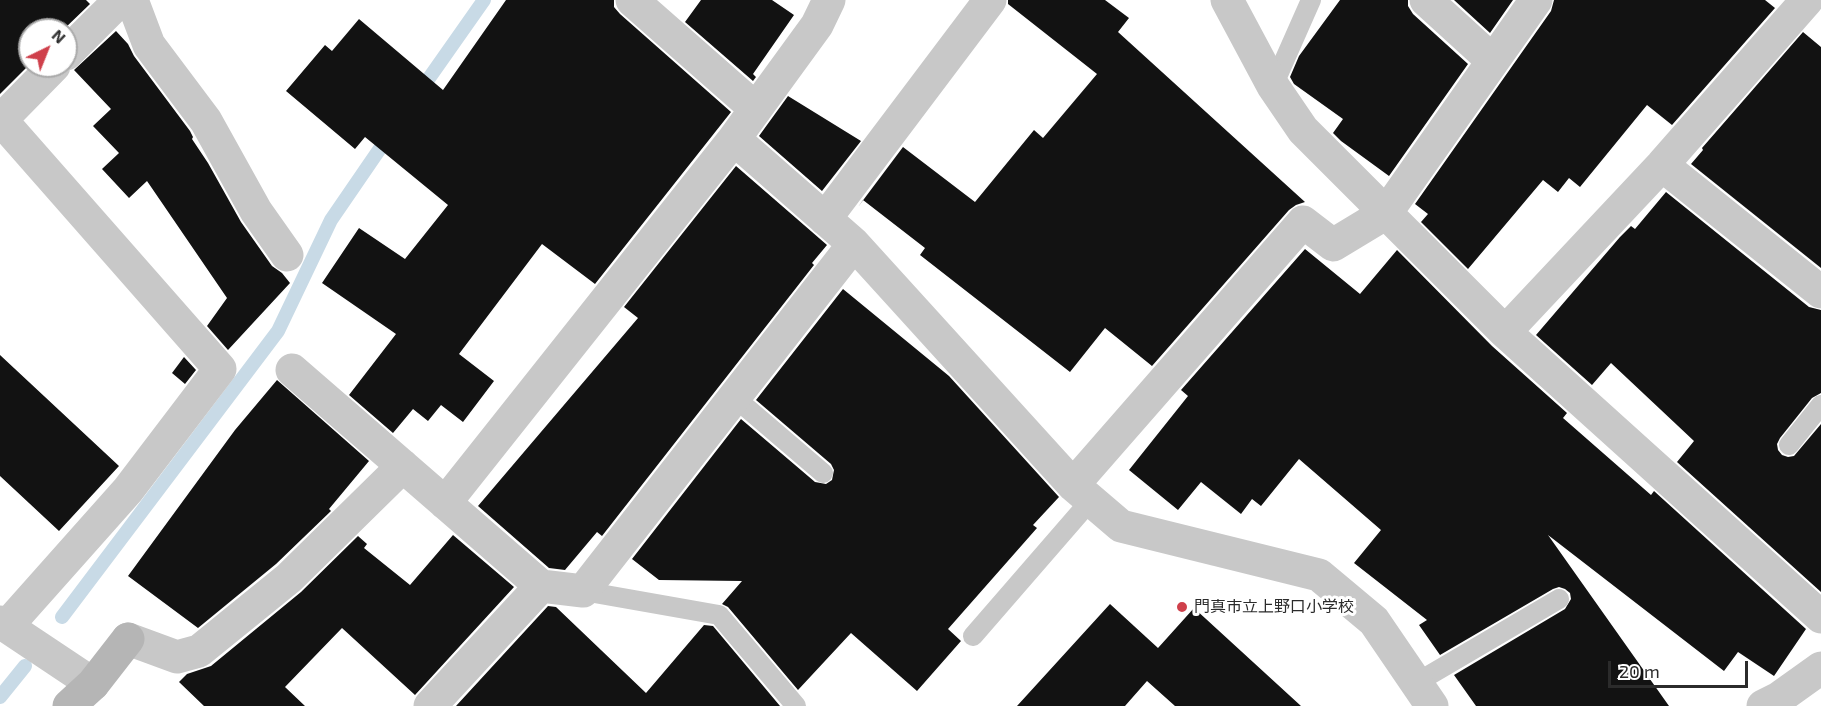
<!DOCTYPE html>
<meta charset="utf-8">
<style>
body{margin:0}
#map{position:relative;width:1821px;height:706px;overflow:hidden;background:#fff;font-family:"Exo 2",sans-serif}
canvas{display:block}
.north{position:absolute;left:18px;top:18px;width:60px;height:60px;box-sizing:border-box;background:#fff;border:2px solid #aaa;border-radius:50%;rotate:43deg;font-size:16px;font-weight:700;line-height:24px;text-align:center;color:#2b2b2b}
.north::after{content:'';display:block;margin:auto;width:21px;height:27px;background:#cf404b;clip-path:polygon(50% 0,100% 100%,50% 72%,0 100%)}
.scale{position:absolute;left:1608px;top:661px;width:140px;height:27px;box-sizing:border-box;border:3px solid #2b2b2b;border-top:0;padding-left:8px;font-size:18px;line-height:21px;white-space:nowrap;color:#2b2b2b;-webkit-text-stroke:4px #fff;paint-order:stroke}
</style>
<div id="map">
<canvas width="1821" height="706"></canvas>
<div class="north">N</div>
<div class="scale">20 m</div>
</div>
<script>
const ctx = document.querySelector('canvas').getContext('2d');
ctx.lineJoin = 'round';
function strokePath(path, color, width, dash) {
  ctx.strokeStyle = color;
  ctx.lineWidth = width;
  ctx.lineCap = dash ? 'butt' : 'round';
  ctx.setLineDash(dash || []);
  ctx.stroke(path);
}
function fill(path, color) {
  ctx.fillStyle = color;
  ctx.fill(path, 'evenodd');
}
function label(font, color, halo, rows, align = 'center') {
  ctx.font = font + ' "Exo 2","Noto Sans JP",sans-serif';
  ctx.lineWidth = 6;
  ctx.setLineDash([]);
  ctx.textBaseline = 'middle';
  ctx.strokeStyle = halo;
  ctx.fillStyle = color;
  for (const [text, x, y, turn = 0] of rows) {
    ctx.save();
    ctx.translate(x, y);
    ctx.rotate((+turn || 0) * Math.PI / 180);
    ctx.textAlign = isNaN(turn) ? turn : align;
    if (halo) ctx.strokeText(text, 0, 0);
    ctx.fillText(text, 0, 0);
    ctx.restore();
  }
}
strokePath(new Path2D(`
 M420,91l64,-91
 M62,617l216,-286 53,-111 59,-86
 M0,697l25,-31`), '#c8dae6', 14);
fill(new Path2D(`
 M0,0h86l4,4 -27,26h-33v34l-30,30z
 M506,0h108v7l6,7 111,98 -136,172 -53,-40 -83,110 35,27 -31,41 -22,-17 -13,16 -15,-12 -20,24 -44,-38 47,-61 -74,-51 37,-55 46,31 43,-54 -83,-68 -10,12 -69,-58 39,-46 7,6 27,-32 84,71z
 M701,0h71l22,15 -41,59 3,3 -3,4 -68,-59z
 M1008,0h97l24,18 -11,14 187,170 -9,3 -7,5 -137,156 -47,-38 -35,44 -150,-117 5,-7 -62,-48 -5,7 45,-60 72,55 59,-72 9,8 54,-64 -89,-70z
 M1340,0h68v6l5,8 55,50 -79,112 -48,-35 -8,-8 10,-14 -49,-35 -4,-7 9,-21z
 M1454,0h59l-23,33z
 M1554,0h211l10,8 -103,117 -25,-20 -67,82 -11,-9 -11,14 -15,-12 -75,89 -47,-47 7,-8 -13,-10 136,-193z
 M116,31l12,13 6,12 56,75 3,6 -1,2 16,24 33,59 31,44 10,7 8,10 -62,67 -21,-24 20,-28 -80,-117 -18,17 -27,-29 17,-16 -26,-27 18,-17 -37,-39z
 M1803,32l18,15v221l-130,-104 12,-14 -1,-2z
 M788,96l73,45 -39,50 -63,-55z
 M736,166l91,79 -15,18 2,2 -212,271 -5,-4 -32,38 -16,-2 -71,-62 160,-188 -14,-11z
 M1666,192l143,115 12,3v83l-9,5 -32,40 -3,6 1,6 4,5 6,2 6,-1 27,-32v168l-144,-130 17,-21 -83,-78 -19,22 -56,-50 84,-98 11,-11 4,3z
 M1305,249l55,45 37,-44 95,96 75,67 -4,5 88,77 3,-4 152,138 -32,47 -36,-24 -14,19 -176,-136 121,171h-193l-22,-31 111,-66 6,-10 -1,-6 -5,-4 -6,-2 -6,2 -113,66 -21,-30 8,-5 -73,-57 27,-33 -82,-71 -38,47 -9,-7 -11,15 -40,-32 -23,28 -49,-40 59,-74 -7,-6z
 M843,289l106,87 110,121 -26,28 4,3 -89,101 13,12 -44,50 -66,-58 -53,57 -70,-83 -6,-3 20,-23 -83,-1 -27,-21 109,-140 74,63 11,2 6,-4 2,-10 -3,-6 -75,-64z
 M0,355l119,111 -60,65 -59,-55z
 M184,357l12,13 -11,14 -13,-11z
 M277,380l92,81 -40,48 2,2 -55,53 -78,64 -70,-52 107,-146z
 M453,535l61,52 -99,108 -73,-67 -57,59 20,19h-101l-25,-24 8,-8 24,-8 90,-74 57,-56 9,8 -3,4 46,37z
 M1110,604l48,44 36,-40 107,98h-126l-28,-25 -22,25h-108z
 M548,606l8,1 90,86 58,-68 9,1 67,80h-324z`), '#121212');
strokePath(new Path2D(`
 M1273,86l38,-86
 M734,397l89,76
 M1789,445l32,-40
 M583,591l136,24 77,91
 M973,636l118,-136
 M1416,683l143,-84`), '#c8c8c8', 20);
strokePath(new Path2D(`
 M132,0l17,45 57,76 50,90 31,44
 M632,0l124,109
 M829,0l-12,25 -83,114 120,105 219,241 48,41 198,49 55,46 58,85
 M1227,0l46,86 30,44 202,202 316,285
 M1426,0l67,61
 M66,54l54,-54
 M1662,165l159,127
 M825,219l165,-219
 M1505,332l157,-167 145,-165
 M292,370l249,216
 M1073,485l230,-263 30,23 53,-32 150,-213
 M445,503l289,-364
 M0,622l93,62
 M7,626l121,-136 92,-121 -219,-249 53,-54
 M128,639l49,18 22,-6 90,-73 114,-112
 M430,706l111,-120 42,5 271,-347
 M1763,706l16,-8 42,-30`), '#c8c8c8', 33);
strokePath(new Path2D(`
 M69,706l24,-22 35,-45`), '#b5b5b5', 33);
for (const [x, y, r, color] of [
 [1182,607,6,"#cf404b"]
]) {
  const dot = new Path2D();
  dot.arc(x, y, r, 0, 2 * Math.PI);
  ctx.fillStyle = color;
  ctx.fill(dot);
  strokePath(dot, '#fff', 2);
}
label('16px', '#2b2b2b', '#fff', [
 ["門真市立上野口小学校",1194,607]
], 'left');
</script>
